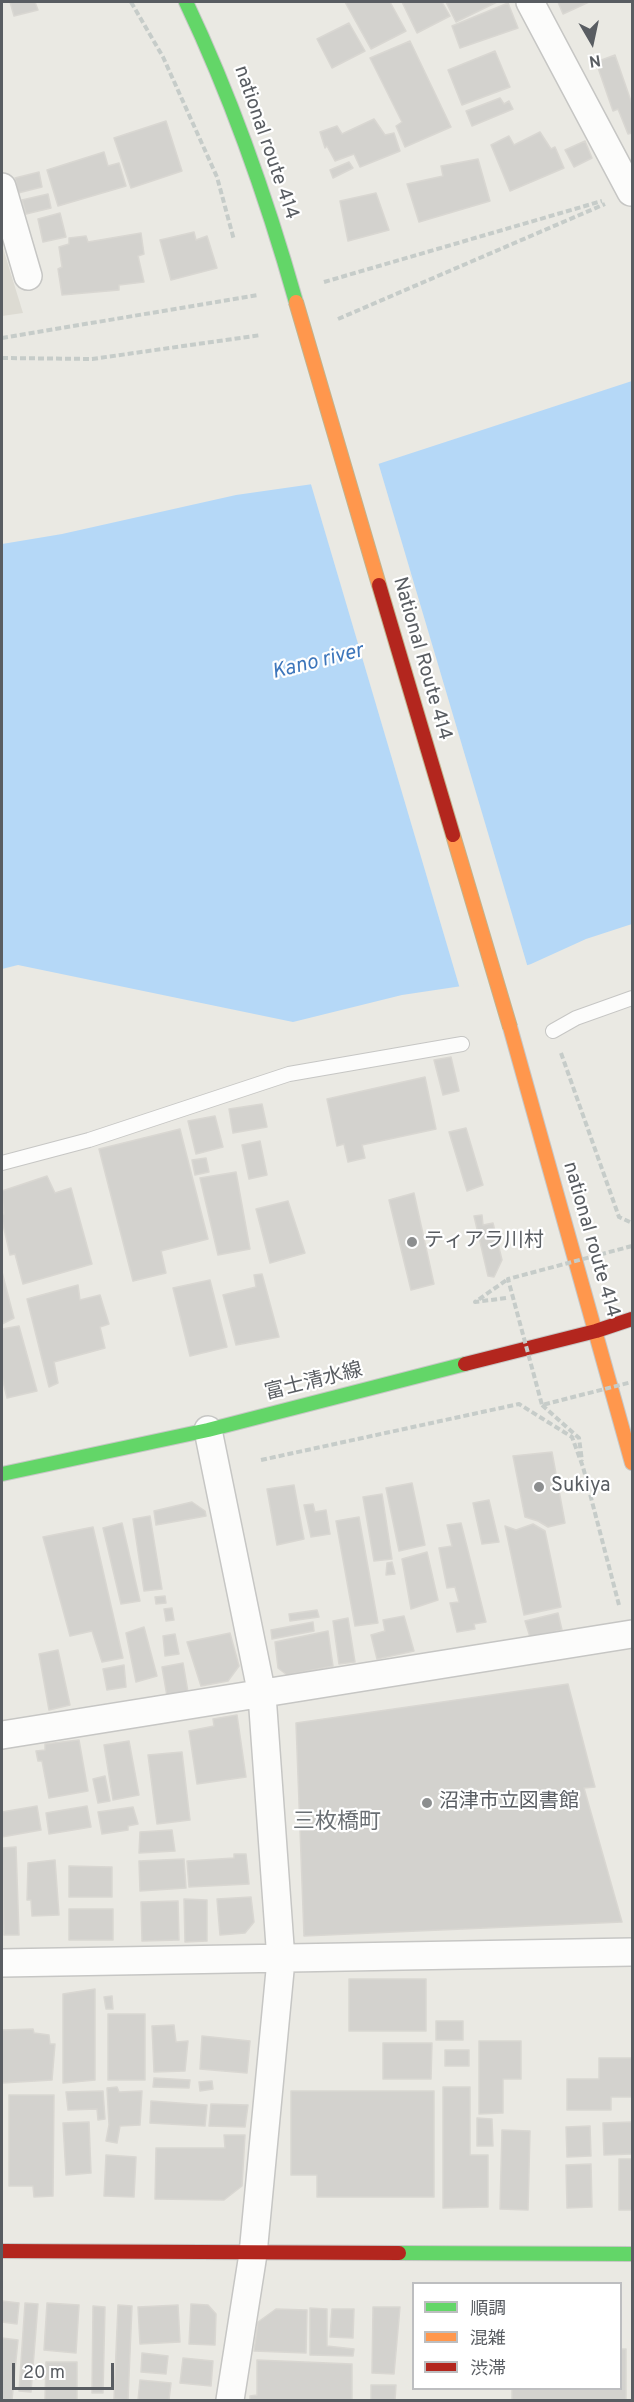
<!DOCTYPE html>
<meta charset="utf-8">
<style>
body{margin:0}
#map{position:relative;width:634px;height:2402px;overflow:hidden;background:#eae9e3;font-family:Overpass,"Noto Sans JP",sans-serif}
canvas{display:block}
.frame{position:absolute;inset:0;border:3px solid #595d62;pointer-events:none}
.legend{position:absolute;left:412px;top:2282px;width:210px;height:108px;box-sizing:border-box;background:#fff;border:2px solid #bdbec0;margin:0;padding:8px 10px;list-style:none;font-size:18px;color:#595d62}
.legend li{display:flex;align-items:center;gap:12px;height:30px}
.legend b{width:30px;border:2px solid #bdbec0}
.north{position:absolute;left:562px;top:12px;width:60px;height:60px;-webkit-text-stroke:4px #fff;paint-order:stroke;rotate:171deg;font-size:16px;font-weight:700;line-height:24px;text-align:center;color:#595d62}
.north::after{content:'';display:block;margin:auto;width:21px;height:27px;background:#595d62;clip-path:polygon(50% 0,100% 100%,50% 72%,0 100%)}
.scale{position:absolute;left:12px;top:2363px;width:102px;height:27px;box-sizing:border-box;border:3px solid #595d62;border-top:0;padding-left:8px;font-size:18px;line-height:21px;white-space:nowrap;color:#595d62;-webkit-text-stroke:4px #fff;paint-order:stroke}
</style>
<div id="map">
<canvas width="634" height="2402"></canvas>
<div class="frame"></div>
<ul class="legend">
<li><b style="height:8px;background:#63d668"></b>順調</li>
<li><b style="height:8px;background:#ff974d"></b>混雑</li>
<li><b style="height:8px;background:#b3261e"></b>渋滞</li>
</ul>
<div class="north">N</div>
<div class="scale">20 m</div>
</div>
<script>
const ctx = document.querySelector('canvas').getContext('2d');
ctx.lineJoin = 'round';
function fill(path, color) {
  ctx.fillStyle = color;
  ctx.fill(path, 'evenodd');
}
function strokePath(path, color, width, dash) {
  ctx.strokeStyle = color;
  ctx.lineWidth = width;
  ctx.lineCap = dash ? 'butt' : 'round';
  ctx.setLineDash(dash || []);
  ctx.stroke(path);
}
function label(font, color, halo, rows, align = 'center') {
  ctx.font = font + ' Overpass,"Noto Sans JP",sans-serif';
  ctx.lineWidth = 4.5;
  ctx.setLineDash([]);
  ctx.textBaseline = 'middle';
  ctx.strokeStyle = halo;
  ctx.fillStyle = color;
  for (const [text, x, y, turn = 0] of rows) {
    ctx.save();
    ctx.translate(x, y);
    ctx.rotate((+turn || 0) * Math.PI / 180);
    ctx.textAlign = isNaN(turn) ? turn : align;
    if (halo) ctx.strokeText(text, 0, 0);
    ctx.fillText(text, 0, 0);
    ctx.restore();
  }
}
fill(new Path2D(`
 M2,245l21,68 -21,3z`), '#dddbd3');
fill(new Path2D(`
 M632,381v543l-46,15 -55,25 -69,22 -60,9 -109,27 -275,-57 -16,4v-425l60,-10 174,-39 84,-12z`), '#b5d8f7');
fill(new Path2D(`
 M378,462l150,506 -68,21 -150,-508z`), '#eae9e3');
const building = new Path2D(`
 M10,2h25l3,8 -24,6z
 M345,2h45l16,29 -35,18z
 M402,2h40l8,14 -33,17z
 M446,2h51l-41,20z
 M558,2h31l-26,12z
 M508,3l10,25 -58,20 -8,-22z
 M349,23l16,28 -33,17 -15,-29z
 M410,41l41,86 -46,20 -9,-21 6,-4 -32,-64z
 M495,51l15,36 -48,18 -14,-35z
 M615,55l17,49v29l-4,1 -10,-25 -5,2 -17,-49z
 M500,98l4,6 5,-3 4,8 -41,17 -6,-15z
 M374,119l11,16 9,-2 6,18 -40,16 -6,-13 -19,7 -8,-15 -2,2 -5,-16 17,-6 5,8z
 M166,121l16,50 -51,17 -17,-50z
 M540,132l11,17 4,-2 9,21 -54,23 -19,-46 18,-9 5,9z
 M585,141l7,17 -18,9 -9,-17z
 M104,152l4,14 11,-3 7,23 -68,20 -11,-36z
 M478,159l12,42 -71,21 -12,-38 36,-8 -2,-10z
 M349,162l4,6 -20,10 -3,-8z
 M39,172l3,15 -24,6 -3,-15z
 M376,193l13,37 -41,11 -8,-40z
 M48,194l3,14 -25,6 -4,-14z
 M60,213l6,24 -23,5 -5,-23z
 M194,232l2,8 11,-4 10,32 -46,12 -11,-40z
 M141,233l3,21 -6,2 6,26 -25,3v5l-57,5 -4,-26 4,-2 -3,-20 10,-3v-6l17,-2 2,6z
 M451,1057l8,34 -16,4 -9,-35z
 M425,1077l11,52 -74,16 3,13 -17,4 -4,-18 -7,2 -10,-47z
 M262,1104l5,23 -34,6 -4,-24z
 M215,1116l8,31 -27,7 -8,-33z
 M466,1128l17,57 -16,6 -18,-59z
 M180,1129l28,110 -47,12 5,22 -33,8 -34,-132z
 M260,1141l7,34 -18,4 -7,-34z
 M206,1158l3,14 -14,3 -3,-15z
 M236,1172l14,77 -32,6 -18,-77z
 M47,1176l8,17 16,-5 21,76 -69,20 -8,-30 -5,1 -8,-35v-6h2l-2,-23z
 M414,1193l20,91 -23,6 -22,-90z
 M288,1201l17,52 -35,10 -14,-54z
 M482,1215l1,10 10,-2 9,37 -8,17 -6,-1 -14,-60z
 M2,1272l12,46 -12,6z
 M262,1274l17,63 -43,8 -13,-50 33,-8 -2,-12z
 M210,1280l17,67 -37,9 -17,-68z
 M78,1285l2,15 20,-5 9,29 -9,3 5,21 -51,14 4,21 -9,4 -22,-88z
 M19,1326l18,65 -30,7 -5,-21v-48z
 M552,1452l13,71 -17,4 -10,-6 -13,-4 -12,-61z
 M412,1483l13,62 -26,6 -13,-63z
 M294,1485l10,54 -27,6 -10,-56z
 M382,1494l10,65 -18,2 -11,-64z
 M489,1500l10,42 -17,2 -9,-41z
 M192,1502l13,9 1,5 -50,9 -2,-14z
 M313,1504l2,8 11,-2 4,24 -19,3 -7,-32z
 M150,1516l12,73 -18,2 -11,-72z
 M359,1517l19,106 -23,3 -19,-105z
 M122,1523l18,78 -19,3 -18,-76z
 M461,1523l25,99 -12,2 1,5 -18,3 -7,-29 9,-1 -4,-15 -8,1 -8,-40 13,-2 -5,-21z
 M533,1524l12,7 16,76 -37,8 -19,-89 11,4z
 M93,1527l30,131 -21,4 -10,-31 -22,5 -27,-99z
 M427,1552l11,48 -27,9 -9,-50z
 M392,1562l3,12 -9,1 1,-12z
 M165,1596l1,7 -10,1 -1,-7z
 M172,1608l2,12 -8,1 -2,-12z
 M317,1610l2,7 -29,4 -1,-7z
 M558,1613l4,17 -32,7 -5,-16z
 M404,1616l10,35 -37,8 -6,-24 14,-4 -2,-11z
 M348,1618l7,44 -16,2 -6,-43z
 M313,1622l1,9 -42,8 -1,-9z
 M144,1627l13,49 -21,6 -10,-49z
 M328,1631l5,35 -46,9 -9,-7 -3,-26z
 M230,1633l9,33 -11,15 -27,5 -14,-44z
 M175,1634l4,20 -14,2 -2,-20z
 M58,1650l12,55 -21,5 -10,-56z
 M183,1663l5,29 -21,4 -5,-29z
 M124,1665l2,22 -19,3 -4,-21z
 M568,1684l27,103 -11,1 38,134 -318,14 -8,-213z
 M237,1715l9,62 -49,7 -8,-53 25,-5 -1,-7z
 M79,1740l9,51 -39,7 -7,-37h-4l-2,-10 9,-1v-6z
 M129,1741l10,54 -26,5 -9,-55z
 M182,1752l8,68 -33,4 -9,-69z
 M105,1776l5,25 -12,2 -5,-24z
 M37,1806l4,24 -39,7v-25z
 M87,1806l4,21 -42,7 -3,-21z
 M133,1807l5,17 -10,2v4l-26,4 -4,-22z
 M172,1830l3,21 -36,2 1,-21z
 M16,1847l3,88h-15l-2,-87z
 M234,1854h12l3,30 -60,3 -2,-26 47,-3z
 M184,1859l2,29 -46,3 -1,-30z
 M55,1860l4,55 -27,1 -1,-16h-4l1,-37z
 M69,1866l43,1v30h-43z
 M251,1897l3,25 -9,11 -25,2 -3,-36z
 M184,1899l23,1v41l-22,1z
 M178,1901l1,39 -37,1 -1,-39z
 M69,1909h44v31h-44z
 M349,1979h77v52h-77z
 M95,1989v91l-32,3v-89z
 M112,1996l1,13h-7l-2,-12z
 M108,2014h37v66h-37z
 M436,2021h27v19h-27z
 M174,2025l2,17 12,-1 -3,30 -31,1 -2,-46z
 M33,2029l1,4 15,2 1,9h5l-3,36 -50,3v-53z
 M202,2036l48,5 -3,32 -47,-4z
 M479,2041h42v38h-18v34l-24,1z
 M383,2043h49l-1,36h-48z
 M445,2050h24v16h-24z
 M599,2058h33v39h-21v13h-44v-31h32z
 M154,2078l36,2 -1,8 -36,-1z
 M212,2081l1,8 -13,2 -1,-9z
 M117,2087l2,5 23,-1 -2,34 -20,1 -3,17 -11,-2 3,-16 -2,-37z
 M443,2087h27v68h18v52l-45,1z
 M103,2091l2,28 -7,1 -1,-11 -29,1 -2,-18z
 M291,2091h143v106h-117v-22h-26z
 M9,2095h45l-1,101 -19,1 -1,-11h-24z
 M151,2101l56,4 -2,21 -55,-3z
 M211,2104l37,1 -3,22 -36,-1z
 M477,2118l15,1 1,27h-16z
 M89,2122l2,51 -25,2 -3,-52z
 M632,2122v32l-28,1 -1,-32z
 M590,2126l1,30 -24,1 -1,-30z
 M502,2130l28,1 -2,79 -28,-1z
 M224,2135h21l-3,51 -18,14 -69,-1 1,-51h69z
 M106,2155l30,2 -2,40 -30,-1z
 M619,2159h13v51h-13z
 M591,2164l1,43 -25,1 -1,-43z
 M2,2301l17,2 -2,21 -15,-2z
 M25,2303l13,1 -7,88 -12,-1z
 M47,2303l32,2 -3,48 -32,-3z
 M191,2304l17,1 8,9 -1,31 -26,-1z
 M118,2305l14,1 -4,94 -14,-1z
 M178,2305l2,37 -40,2 -2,-37z
 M93,2306l12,1 -2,86h-11z
 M373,2307h27l-6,67 -22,-1z
 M310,2308l17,1v37l27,3 -1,7 -43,-1z
 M276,2309l31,1 -1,43 -52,-2 4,-29z
 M332,2309h22l-1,29 -23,-1z
 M2,2338l16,2 -6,60h-10z
 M620,2349h6v51h-114v-12h108z
 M142,2353l26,3 -2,18 -25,-2z
 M183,2358l30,3 -2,25 -31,-3z
 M257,2360l95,4v36h-102v-4l7,-1z
 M46,2362h31v38h-32z
 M140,2380l31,3 -2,17h-31z
 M371,2385h25l-1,15h-24z`);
fill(building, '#d3d2ce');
strokePath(building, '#d9d7d2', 1.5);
const lane = new Path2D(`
 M553,1031l23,-13 56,-20
 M2,1163l87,-23 200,-66 173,-30`);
const street = new Path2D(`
 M530,2l101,190
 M2,187l26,89
 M208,1430l54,265 19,265 -28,294 -23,146
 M2,1735l630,-101
 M2,1963l630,-11`);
const fast = new Path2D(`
 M186,2c46,97 81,197 110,300
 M2,1474l206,-44 257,-66
 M399,2253l233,1`);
const slow = new Path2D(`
 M510,1027l122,436`);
const jam = new Path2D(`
 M465,1364l131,-33 36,-12
 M2,2251l397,2`);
strokePath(lane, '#c6c6c4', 16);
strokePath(street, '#c6c6c4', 30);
strokePath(fast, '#c6c7c5', 16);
strokePath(slow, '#c6c7c5', 16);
strokePath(jam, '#c6c7c5', 16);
strokePath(new Path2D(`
 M131,2l32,55 54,120 17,63
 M324,282l278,-81
 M338,319l267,-115
 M2,338l256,-43
 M2,358l90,1 169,-24
 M561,1053l58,164 13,6
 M506,1298l-31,4 33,-23
 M542,1405l37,33 3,23
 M261,1460l258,-56 53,33 11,30 36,138`), '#c6ccc9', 4, [6, 3]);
strokePath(lane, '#fcfcfb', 14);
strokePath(street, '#fcfcfb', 27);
strokePath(fast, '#63d668', 14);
strokePath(slow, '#ff974d', 14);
strokePath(jam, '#b3261e', 14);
const slowBridge = new Path2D(`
 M296,302l83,283
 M453,835l57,192`);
const jamBridge = new Path2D(`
 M379,585l74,250`);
strokePath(slowBridge, '#c1b490', 16, []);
strokePath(jamBridge, '#c1b490', 16, []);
strokePath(new Path2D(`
 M632,1246l-124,33 34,126 90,-23`), '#c6ccc9', 4, [6, 3]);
strokePath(slowBridge, '#ff974d', 14);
strokePath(jamBridge, '#b3261e', 14);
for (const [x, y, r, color] of [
 [412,1242,6,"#8c8e8f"],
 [539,1487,6,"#8c8e8f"],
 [427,1803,6,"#8c8e8f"]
]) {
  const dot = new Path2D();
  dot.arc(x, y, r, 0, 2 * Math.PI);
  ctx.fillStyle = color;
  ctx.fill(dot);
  strokePath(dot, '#fff', 2);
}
label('20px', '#595d62', '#fff', [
 ["national route 414",265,143,71],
 ["National Route 414",421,659,74],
 ["national route 414",590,1240,74],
 ["富士清水線",314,1383,-14]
]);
label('20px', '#595d62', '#fff', [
 ["ティアラ川村",424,1242],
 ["Sukiya",551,1487],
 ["沼津市立図書館",439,1803]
], 'left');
label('italic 21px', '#3d76bb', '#fff', [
 ["Kano river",318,663,-14]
]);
label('22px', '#6a6f74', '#fff', [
 ["三枚橋町",337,1824]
]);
</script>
